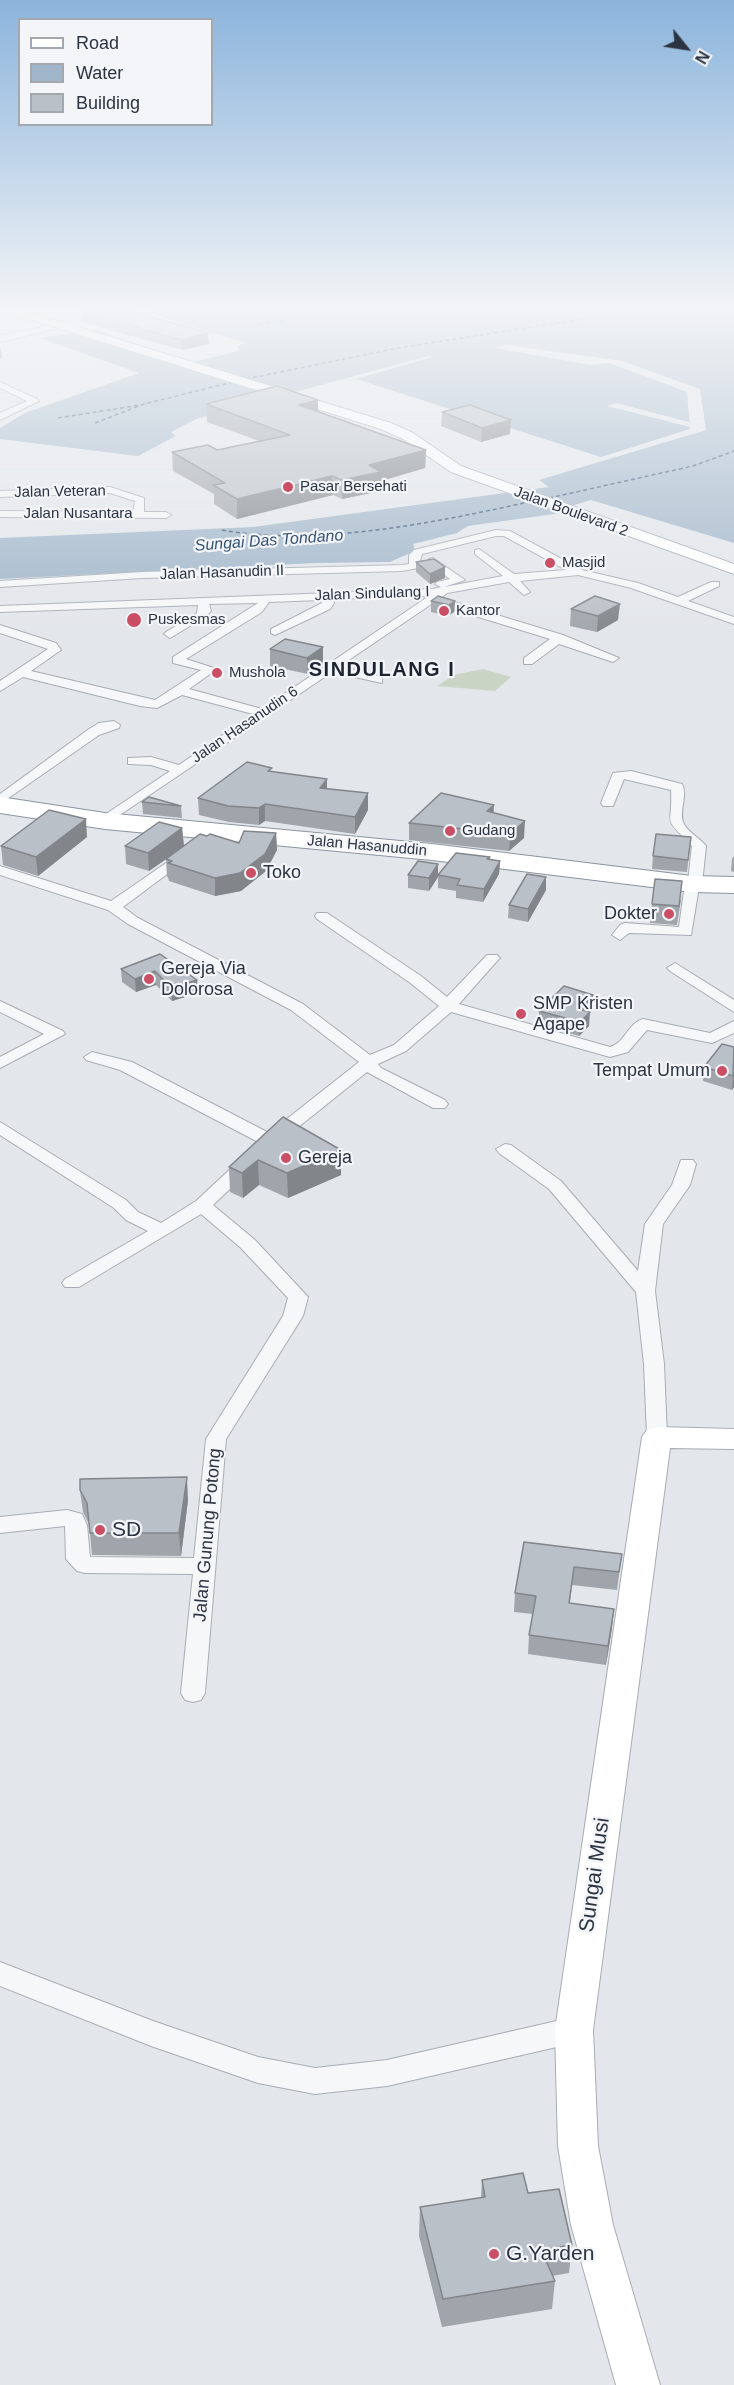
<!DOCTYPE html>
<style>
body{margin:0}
#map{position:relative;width:734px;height:2385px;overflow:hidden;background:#e3e6eb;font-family:Helvetica,sans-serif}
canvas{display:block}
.legend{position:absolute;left:18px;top:18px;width:195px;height:108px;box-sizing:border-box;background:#f3f5f8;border:2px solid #a3a8af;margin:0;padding:8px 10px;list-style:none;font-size:18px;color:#2b3442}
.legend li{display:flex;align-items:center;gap:12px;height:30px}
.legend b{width:30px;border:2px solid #a3a8af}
.north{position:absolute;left:656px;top:18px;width:60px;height:60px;-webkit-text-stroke:4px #f3f5f8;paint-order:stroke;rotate:120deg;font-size:16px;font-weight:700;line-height:24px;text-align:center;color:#2b3442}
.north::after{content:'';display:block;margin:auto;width:21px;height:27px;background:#2b3442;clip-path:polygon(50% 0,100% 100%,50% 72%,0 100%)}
</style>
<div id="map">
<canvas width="734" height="2385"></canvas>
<ul class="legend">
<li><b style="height:8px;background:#fff"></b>Road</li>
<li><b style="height:16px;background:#a0b5c9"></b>Water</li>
<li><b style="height:16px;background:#bac0c7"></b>Building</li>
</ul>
<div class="north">N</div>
</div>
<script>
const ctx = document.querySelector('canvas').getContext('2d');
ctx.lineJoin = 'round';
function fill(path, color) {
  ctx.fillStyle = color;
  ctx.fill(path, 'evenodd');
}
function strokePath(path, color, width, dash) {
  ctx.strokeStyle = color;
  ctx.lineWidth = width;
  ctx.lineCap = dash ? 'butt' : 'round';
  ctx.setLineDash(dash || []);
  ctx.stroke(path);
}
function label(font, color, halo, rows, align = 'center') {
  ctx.font = font + ' Helvetica,sans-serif';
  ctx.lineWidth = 4.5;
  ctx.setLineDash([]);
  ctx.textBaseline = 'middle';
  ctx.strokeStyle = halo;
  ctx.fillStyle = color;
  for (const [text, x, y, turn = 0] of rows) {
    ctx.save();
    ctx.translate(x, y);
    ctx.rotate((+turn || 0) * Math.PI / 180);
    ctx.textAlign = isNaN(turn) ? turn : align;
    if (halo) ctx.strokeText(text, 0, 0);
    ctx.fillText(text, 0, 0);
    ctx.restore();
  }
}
fill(new Path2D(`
 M483,669l28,8 -16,14 -58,-5 17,-11z`), '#c9d4c5');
fill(new Path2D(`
 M142,308h592v235l-143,-43 -17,5 2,6 -108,15 -11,7 -44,11 2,7 -25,11 -74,1 -316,16v-41l253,-11 296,-40 -10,-7 167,-50 -6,-41 -78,-28 -116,-16 -11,3 96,17 19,-2 77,29 3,37 -89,28 -245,-78 77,-22 -5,-1 -232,63 -25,13 5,4 -38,20 -138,-17v-11l25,-15 114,-40 -100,-35 58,-8 92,33 50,-12 -2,-5 9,-3 -70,-21z`), '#a0b5c9');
fill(new Path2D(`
 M616,403l73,19 1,5 -83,-21z`), '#e3e6eb');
strokePath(new Path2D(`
 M259,324l99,-16
 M246,379l152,-31 255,-40
 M58,418l82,-13
 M95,423l49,-19 89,-22
 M549,498l144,-32 41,-15
 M222,530c96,17 216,-8 311,-29`), '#375475', 1.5, [4, 3]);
const street = new Path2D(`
 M0,309l33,8 1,2 -4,2 -30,-8z
 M51,325l3,4 -54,13v-6z
 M0,382l37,17 2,2 -39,19v-7l27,-12 -27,-13z
 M110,487l34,11v14h22l5,3 -5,3 -166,-1v-6l133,1 2,-11 -25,-8 -110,4v-6z
 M496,530l14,1 72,39 56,13 40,14 33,-15h8v4l-31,15 46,16v7l-103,-36 -53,-13 -58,6 10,11 -6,3 -15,-13 -62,11 -6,5 122,37 56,23 -6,4 -54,-18 -27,20h-8v-6l26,-19 -117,-36 -93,63 42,11v6l-50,-11 -227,153 -7,-4 2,-3 70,-47 -19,-6 -23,-1v-6l23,-1 28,8 74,-51 -71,-19 -25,13 -17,-2 -117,-29 -23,14v-10l48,-32 -48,-16v-8l56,18 5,7 -30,21 124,29 46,-30 -28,-7v-6l85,-54 -49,1 2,7 -6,6 -35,21 -6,-4 2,-2 31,-19 1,-8 -198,7v-6l433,-17 8,-2 -6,-3 2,-2 13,-3 -21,-16v-4l4,-1 32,22 -21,7 59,-11 -28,-22v-4l4,-1 35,25 52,-4 -62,-34h-8l-74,18 -4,14 -16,3 -260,7 -142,9v-6l142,-9 260,-7 7,-1v-9l5,-5zM429,596l-167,113 -73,-20 28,-20 -31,-10 76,-47 7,-10 52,-2 1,3 -51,26v4l4,2 55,-26 4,-6 -2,-4z
 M114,721l6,4 -1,3 -20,7 -99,69v-10l89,-65 10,-6z
 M631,771l51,13c6,12 -3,25 1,38 3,9 17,16 23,24l-4,38 -3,3 -8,48 -62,-2 -9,7 -8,-5 8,-10 5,-2 54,4 6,-43 3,-3 4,-35c-31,-32 -19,-16 -21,-56l-47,-11 -11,27h-10l-2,-3 12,-30z
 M185,850l5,1v6l-67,50 15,11 165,86 67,51 24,-10 45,-39 -30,-24 -92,-63 -2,-3 2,-3h10l94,63 26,21 40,-42h10l3,3 -3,3 -38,43 151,43c15,-4 18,-24 33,-28l67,14 24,-12v12l-22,10 -65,-13 -19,22 -18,5 -159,-45 -45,39 -28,13 3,4 64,32 3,4 -3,4h-12l-66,-36 -91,73h-12l-144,-75 -34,-10 -2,-3 8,-5 40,10 137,71 90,-71 -68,-52 -163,-86 -20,-14 -108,-35v-9l111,35z
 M675,963l59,37v12l-64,-41 -3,-3z
 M0,1001l63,30 2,3 -65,34v-11l44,-23 -44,-22z
 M0,1122l126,78 12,12 23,11 35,-22 44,-41h12l3,4 -3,4 -39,37 42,35 53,57 -5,19 -77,123 -21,254 -4,7 -8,2 -8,-2 -4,-7 12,-119 -108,-1 -8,-2 -11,-12 -1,-33 -65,7v-16l67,-7 15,4 5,11 3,32 104,1 12,-119 77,-123 5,-18 -47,-50 -40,-34 -122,73h-14l-3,-4 3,-4 83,-48 -22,-11 -12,-12 -114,-73z
 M505,1144l6,1 50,36 77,90 7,-47 27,-39 9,-25h12l3,4 -6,21 -27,39 -8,67 9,73 3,73 -3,5 -7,2 -7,-2 -3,-5 -3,-73 -8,-72 -87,-103 -50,-36 -3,-4z
 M0,1962l153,59 105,36 57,11 72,-8 187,-43 10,4 4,9 -4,9 -10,4 -187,43 -72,8 -57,-11 -107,-37 -151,-60z`);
const secondary = new Path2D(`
 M0,308h16l375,115 22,10 48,33 273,98v10l-283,-102 -48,-33 -22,-10 -380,-119z
 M657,1427l77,2v20l-64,-1 -77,582 5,116 15,79 47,160h-44l-45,-160 -13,-79 -3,-116 87,-593 5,-7z`);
const highway = new Path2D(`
 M0,797l105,16 327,31 260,32 42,1v16l-42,-1 -260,-32 -327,-31 -105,-16z`);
strokePath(street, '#a8adb5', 2);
strokePath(secondary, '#a8adb5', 2);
strokePath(highway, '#8b94a1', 2);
fill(street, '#f6f7f9');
fill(secondary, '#fff');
fill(highway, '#fff');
fill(new Path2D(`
 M81,311l128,33 -27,6 -101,-28z
 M318,400v11l108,39 -1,18 -44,13v10l-39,8 -9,-4 -96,24 -23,-15v-10l-41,-23 -1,-19 45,-2 42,-9 -52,-19 -1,-18z
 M442,412l68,22 -29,8 -40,-16z
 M416,562l29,16 -15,6 -14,-12z
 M431,601h24l-1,11 -6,4 -17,-4z
 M571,609l47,11 -21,12 -27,-6z
 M323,647v17l-15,10 -38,-8v-17z
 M272,772l55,17 41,21 -13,24 -90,-13 -6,4 -30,-3 -30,-7 -1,-17z
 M142,802l39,4 1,12 -39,-4z
 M493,813l31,25 -15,13 -100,-11v-17z
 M182,828l2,18 23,-10 32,7 37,-10 1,17 -11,21 -25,20 -26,5 -46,-15 -1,-4h-1l-1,-18 -17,12 -23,-7 -1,-18z
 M87,837l-49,39 -35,-11 -2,-19z
 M691,837l-4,35 -35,-3 1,-13z
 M734,856v16l-3,-1 1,-12z
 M490,857v3l10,1 -1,13 -16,28 -27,-4v-7l-18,-3v-13z
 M438,864v13l-9,14 -21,-3v-13z
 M546,890l-18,32 -20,-4 1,-13z
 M681,900l-4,25 -27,-2 2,-19z
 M160,954l37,26 1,13 -26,8 -16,-16 -20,7 -14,-10 -1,-13z
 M593,995l-1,13 -3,4v14l-10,10 -41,-12 1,-13z
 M734,1047v40l-2,3 -29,-9 1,-14z
 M283,1117l58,58 -53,23 -29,-13 -16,13 -13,-6 -1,-25z
 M80,1490l108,10 -7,56 -89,-1 -3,-31 -6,-12z
 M524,1542l98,12 -5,36 -45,-5 -2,18 42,25 -6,37 -78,-11 1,-19 4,-21 -19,-2 1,-19z
 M482,2180l46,13 44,52 -3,28 -17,3 3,5 -3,28 -110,18 -23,-91 1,-29 61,-9z`), '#a0a5ab');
fill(new Path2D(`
 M208,333l1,11 -27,6 -1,-10z
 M0,345l2,13 -2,1z
 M318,400v17l-19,-12z
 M511,420l-1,14 -29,8 1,-14z
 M426,450l-1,18 -44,13v10l-39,8v-19l27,-15z
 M332,476l1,19 -96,24v-20z
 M445,567v11l-15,6v-10z
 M455,601l-1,11 -6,4 1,-11z
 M620,604l-2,16 -21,12 1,-16z
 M323,647v17l-15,10 -1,-16z
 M327,779v16l-7,-7z
 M368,793v17l-13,24v-17z
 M265,804v17l-6,4v-17z
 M494,805l-1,17 -6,-11z
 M86,819l1,18 -49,39 -2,-19z
 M525,821l-1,17 -15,13 1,-17z
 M182,828l2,19 -35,24 -1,-18z
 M276,833l1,17 -11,21 -25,20 -26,5v-18z
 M500,861l-1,13 -16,28 1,-13z
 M438,864v13l-9,14v-13z
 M546,877v13l-18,32v-13z
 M155,971l1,14 -20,7 -1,-13z
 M197,980l1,13 -26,8 -1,-13z
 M593,995l-1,13 -14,15 1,-14z
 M590,1012l-1,14 -10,10 1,-14z
 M734,1075v12l-2,3 1,-14z
 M341,1150v25l-53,23 -1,-25z
 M258,1160l1,25 -16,13 -1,-25z
 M187,1477l1,23 -7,56 -2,-23z
 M614,1609l-2,19 -6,37 2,-19z`), '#82868b');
const building = new Path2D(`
 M96,308h24l88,25 -27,7 -100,-29z
 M277,386l41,14 -19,5 127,45 -57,15 12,7 -39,8 -10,-4 -95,23 -24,-14 12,-2 -53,-31 36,-7 9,5 73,-15 -84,-31z
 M470,405l41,15 -29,8 -40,-16z
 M434,559l11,8 -15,7 -14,-12z
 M438,596l17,5 -6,4 -18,-4z
 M595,596l25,8 -22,12 -27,-7z
 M285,639l38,8 -16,11 -37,-9z
 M247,762l25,6 -4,3 59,8 -7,9 48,5 -13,24 -90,-13 -6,4 -31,-2 -30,-8z
 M441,793l53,12 -7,6 38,10 -15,13 -101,-11z
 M149,797l32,9 -39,-4z
 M49,810l37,9 -50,38 -35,-11z
 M159,822l23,6 -34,25 -23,-7z
 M244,831l32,2 -11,21 -25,19 -25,5 -47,-15 4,-2 -6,-2 34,-25 7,2 3,-2 29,9z
 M656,834l35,3 -3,23 -35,-4z
 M456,853l34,4 -3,2 13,2 -16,28 -27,-4 3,-6 -22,-4z
 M418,861l20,3 -9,14 -21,-3z
 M527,874l19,3 -18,32 -19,-4z
 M655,879l27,2 -3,25 -27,-2z
 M160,954l37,26 -26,8 -16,-17 -20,8 -14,-10z
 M564,986l29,9 -14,14 11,3 -10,10 -41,-11z
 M722,1044l12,3 -1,29 -29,-9z
 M283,1117l58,33 -54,23 -29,-13 -16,13 -13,-6z
 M187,1477l-8,56h-89l-3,-30 -7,-13v-11z
 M524,1542l98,12 -3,18 -45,-5 -5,36 45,6 -6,37 -79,-11 7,-39 -21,-3z
 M523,2173l5,20 31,-4 13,56 -31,5 14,31 -112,18 -23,-92 65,-10 -3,-17z`);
fill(building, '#bac0c7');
strokePath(building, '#82868b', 1.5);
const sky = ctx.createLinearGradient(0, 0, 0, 642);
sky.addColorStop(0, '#8bb4dc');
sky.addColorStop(0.48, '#f2f4f6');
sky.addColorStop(1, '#f2f4f600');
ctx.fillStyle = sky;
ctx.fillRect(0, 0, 734, 642);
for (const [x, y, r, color] of [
 [288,487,6,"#ca4e64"],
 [550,563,6,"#ca4e64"],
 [444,611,6,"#ca4e64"],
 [134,620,8,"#ca4e64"],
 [217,673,6,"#ca4e64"],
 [450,831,6,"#ca4e64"],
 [251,873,6,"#ca4e64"],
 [669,914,6,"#ca4e64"],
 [149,979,6,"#ca4e64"],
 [521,1014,6,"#ca4e64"],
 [722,1071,6,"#ca4e64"],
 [286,1158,6,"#ca4e64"],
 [100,1530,6,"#ca4e64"],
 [494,2254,6,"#ca4e64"]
]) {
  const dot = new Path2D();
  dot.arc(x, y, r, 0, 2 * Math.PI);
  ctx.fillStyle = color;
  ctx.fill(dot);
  strokePath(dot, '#f3f5f8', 2);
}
label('15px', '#2b3442', '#f3f5f8', [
 ["Pasar Bersehati",300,487],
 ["Masjid",562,563],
 ["Kantor",456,611],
 ["Puskesmas",148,620],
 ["Mushola",229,673],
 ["Gudang",462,831]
], 'left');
label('15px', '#2b3442', '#f3f5f8', [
 ["Jalan Veteran",60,492,-1],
 ["Jalan Boulevard 2",571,512,20],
 ["Jalan Nusantara",78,514],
 ["Jalan Hasanudin II",222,573,-2],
 ["Jalan Sindulang I",372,594,-2],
 ["Jalan Hasanudin 6",245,725,-34],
 ["Jalan Hasanuddin",367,846,5]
]);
label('italic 16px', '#375475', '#f3f5f8', [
 ["Sungai Das Tondano",269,541,-4]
]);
label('18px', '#2b3442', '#f3f5f8', [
 ["Toko",263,873],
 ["Dokter",657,914,"right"],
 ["Gereja Via",161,969],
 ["Dolorosa",161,990],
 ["SMP Kristen",533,1004],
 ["Agape",533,1025],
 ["Tempat Umum",710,1071,"right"],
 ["Gereja",298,1158]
], 'left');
label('18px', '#2b3442', '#f3f5f8', [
 ["Jalan Gunung Potong",208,1535,-85]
]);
ctx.letterSpacing = '1.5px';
label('bold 20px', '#1d2533', '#f3f5f8', [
 ["SINDULANG I",382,670]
]);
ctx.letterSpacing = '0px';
label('21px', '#2b3442', '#f3f5f8', [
 ["SD",112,1530],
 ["G.Yarden",506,2254]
], 'left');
label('21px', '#2b3442', '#f3f5f8', [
 ["Sungai Musi",595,1875,-82]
]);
</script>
